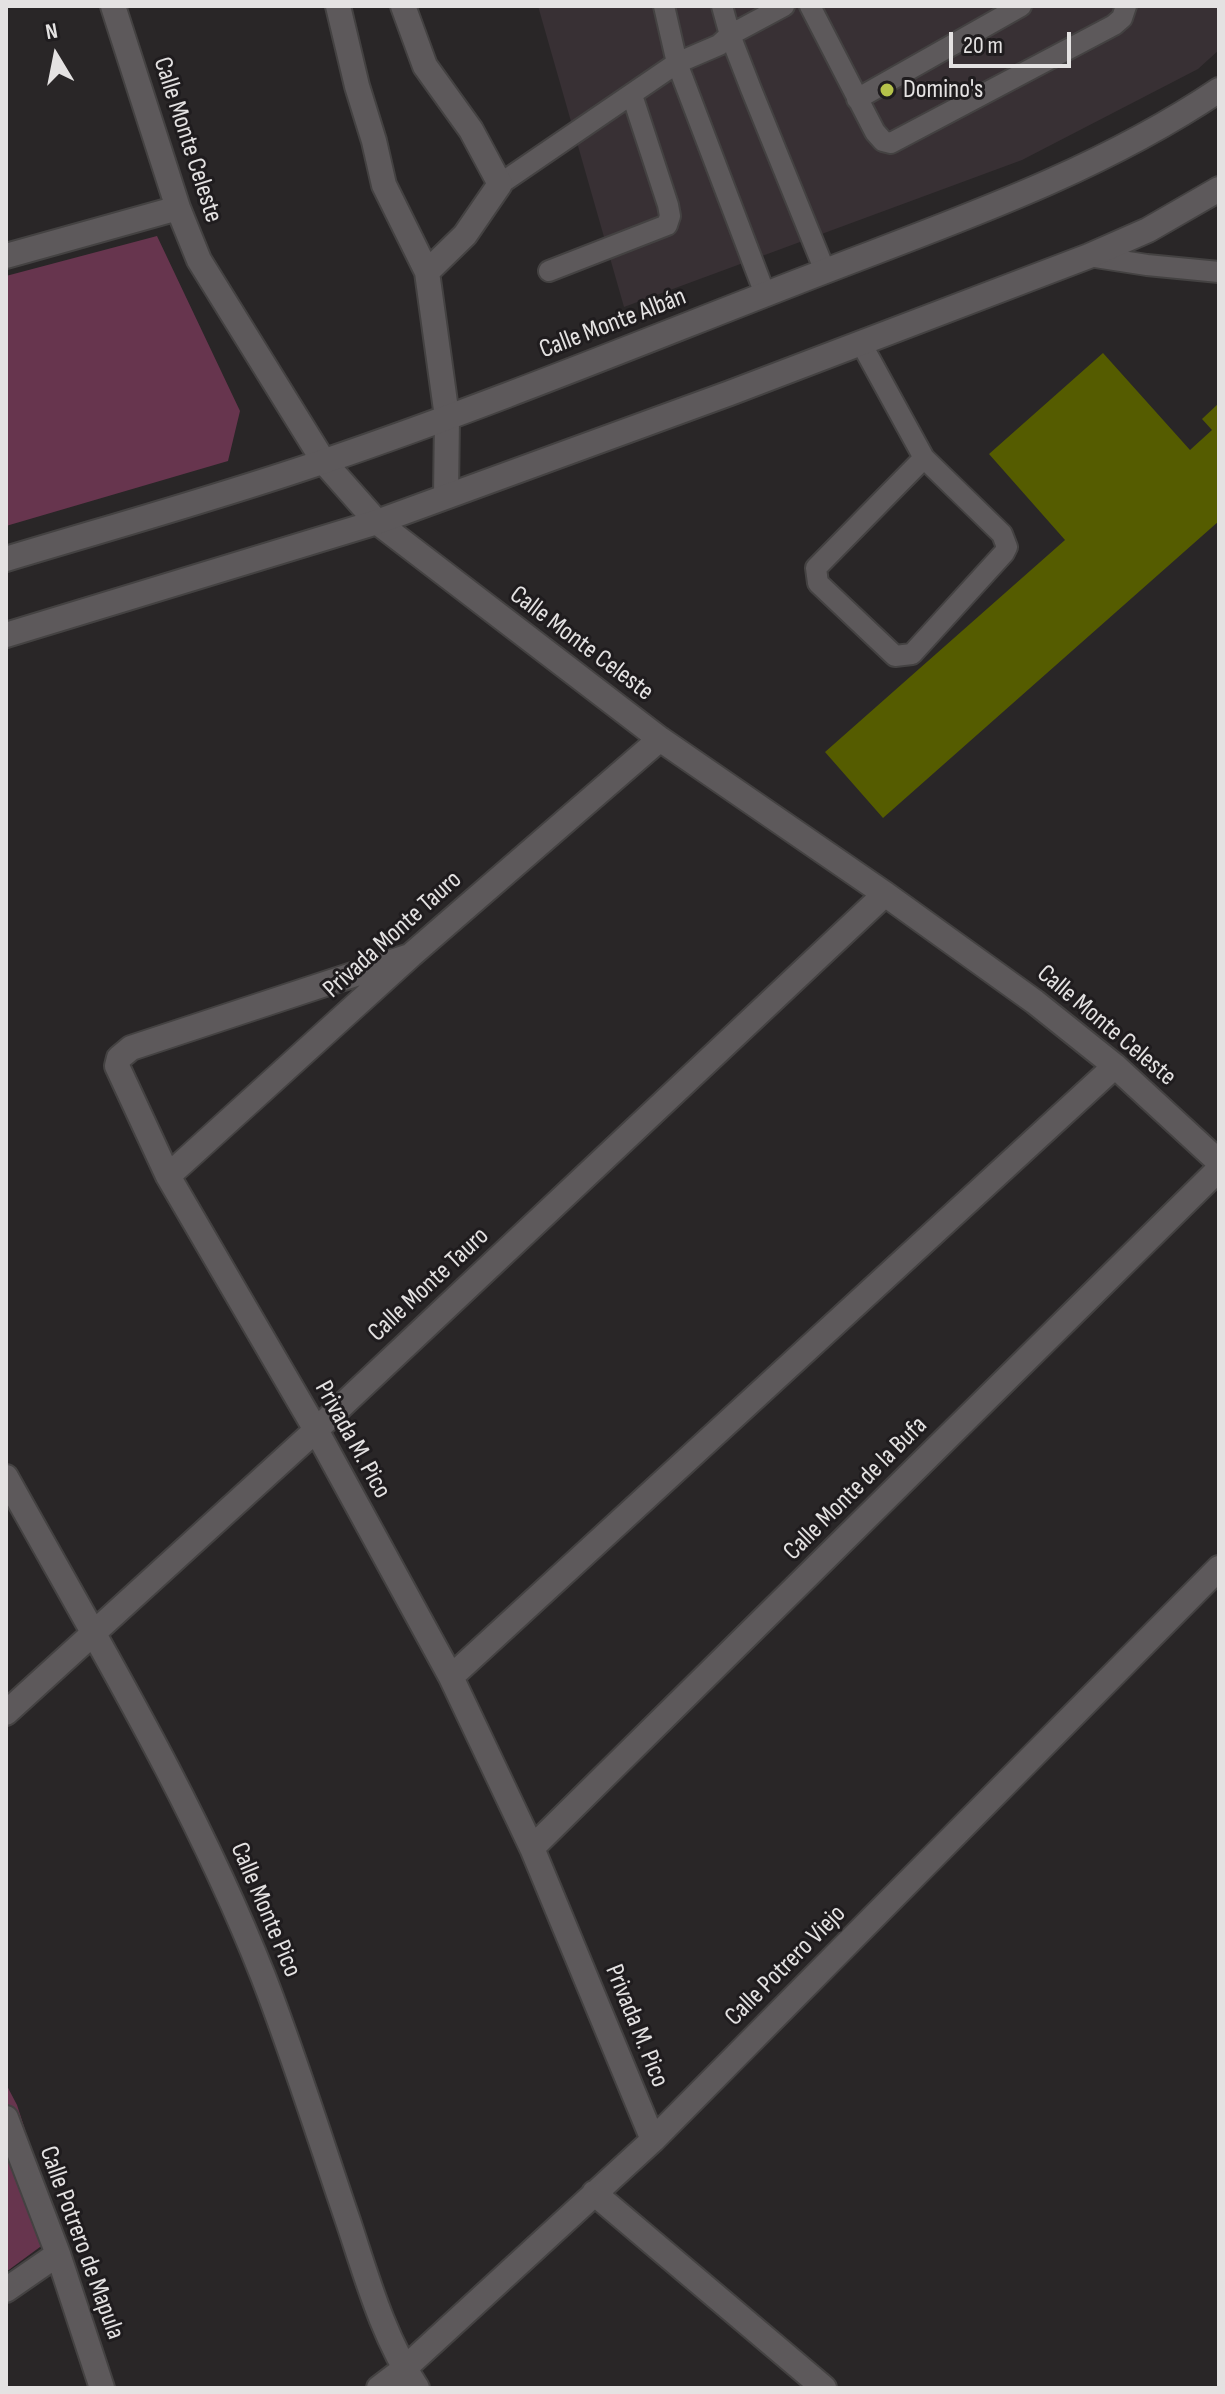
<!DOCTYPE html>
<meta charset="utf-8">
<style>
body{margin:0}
#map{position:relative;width:1225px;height:2394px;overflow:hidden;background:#292627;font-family:"Sofia Sans Condensed",sans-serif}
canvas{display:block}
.frame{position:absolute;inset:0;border:8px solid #e4e2e2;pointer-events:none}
.north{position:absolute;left:16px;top:16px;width:80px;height:80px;-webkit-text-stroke:6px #1f1c1e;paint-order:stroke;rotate:350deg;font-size:22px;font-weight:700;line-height:32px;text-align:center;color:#e4e2e2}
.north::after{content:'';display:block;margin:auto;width:28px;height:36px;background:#e4e2e2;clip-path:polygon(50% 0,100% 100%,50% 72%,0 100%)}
.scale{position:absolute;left:949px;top:32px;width:122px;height:36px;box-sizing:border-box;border:4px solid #e4e2e2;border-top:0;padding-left:10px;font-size:24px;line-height:28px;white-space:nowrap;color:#e4e2e2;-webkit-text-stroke:6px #1f1c1e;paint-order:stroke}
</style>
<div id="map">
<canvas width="1225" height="2394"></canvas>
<div class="frame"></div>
<div class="north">N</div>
<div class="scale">20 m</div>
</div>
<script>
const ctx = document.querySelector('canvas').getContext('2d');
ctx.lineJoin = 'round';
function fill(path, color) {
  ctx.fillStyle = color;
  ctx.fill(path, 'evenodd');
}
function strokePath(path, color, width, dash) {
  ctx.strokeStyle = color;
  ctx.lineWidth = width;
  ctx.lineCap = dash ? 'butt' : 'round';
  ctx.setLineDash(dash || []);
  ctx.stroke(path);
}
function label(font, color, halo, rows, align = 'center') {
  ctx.font = font + ' "Sofia Sans Condensed",sans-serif';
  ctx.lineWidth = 6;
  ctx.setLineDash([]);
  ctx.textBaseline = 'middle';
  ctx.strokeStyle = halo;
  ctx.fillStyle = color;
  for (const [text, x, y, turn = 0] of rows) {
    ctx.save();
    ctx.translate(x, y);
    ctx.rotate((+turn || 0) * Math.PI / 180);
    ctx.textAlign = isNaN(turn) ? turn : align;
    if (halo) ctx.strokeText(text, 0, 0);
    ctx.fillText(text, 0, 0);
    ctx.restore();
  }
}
fill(new Path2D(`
 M538,6h681v44l-21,19 -176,91 -398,147z`), '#383034');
fill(new Path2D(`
 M157,236l83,175 -12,50 -222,65v-250z
 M6,2084l11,21 42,128 -53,39z`), '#67354e');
fill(new Path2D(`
 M1103,353l87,97 22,-20 -10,-11 17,-16v118l-336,297 -58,-66 240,-212 -76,-86z`), '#555c00');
const lane = new Path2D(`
 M664,6l13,57 88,231
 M722,6l8,29 21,54 74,182
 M810,6l65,126 8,9 8,2 223,-118 8,-7 4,-12
 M857,99l164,-93
 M500,184l177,-121 42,-18 11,-10 54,-29
 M1089,256l58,9 72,7
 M549,271l118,-46 3,-9 -2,-11 -36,-110
 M861,343l63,115 78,76 5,13 -3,6 -92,101 -17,2 -77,-73 -2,-15 108,-110`);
const street = new Path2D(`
 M113,6l65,202 21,52 125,202 53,60 283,217 225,155 150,108 80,64 104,96
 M338,6l19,80 17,55 10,44 43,87 20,145 -1,79
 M403,6l22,60 46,64 29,54 -35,51 -38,37
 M6,256l172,-48
 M410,956l-279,92 -12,10 -2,8 51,110 148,254 135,247 81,171 121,292
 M168,1176l242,-220 250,-217
 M6,1477c91,164 188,324 257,499 31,80 57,163 85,245 19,57 35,116 69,167
 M451,1677l664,-611
 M6,1713l310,-283 569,-536
 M532,1848l687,-679
 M6,2118l52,136 44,134
 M594,2193l230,195
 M6,2290l52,-36
 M379,2388l25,-19 249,-229 566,-572`);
const secondary = new Path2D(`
 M6,559c106,-32 214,-62 319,-98 159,-54 315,-118 472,-179 143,-56 293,-105 422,-192
 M6,635l371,-113 353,-129 359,-137 59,-26 71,-41`);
strokePath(lane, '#444242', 24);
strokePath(street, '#444242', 28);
strokePath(secondary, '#444242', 28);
strokePath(lane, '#5d595b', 20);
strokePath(street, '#5d595b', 24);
strokePath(secondary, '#5d595b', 24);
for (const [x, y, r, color] of [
 [887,90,8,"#b5c24a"]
]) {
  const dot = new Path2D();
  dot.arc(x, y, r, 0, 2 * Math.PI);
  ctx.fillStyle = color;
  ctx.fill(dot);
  strokePath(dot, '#1f1c1e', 3);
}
label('26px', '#e4e2e2', '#1f1c1e', [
 ["Domino's",903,90]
], 'left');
label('26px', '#e4e2e2', '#1f1c1e', [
 ["Calle Monte Celeste",187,140,72],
 ["Calle Monte Albán",613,324,-21],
 ["Calle Monte Celeste",581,644,37],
 ["Privada Monte Tauro",393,935,-42],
 ["Calle Monte Celeste",1106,1026,40],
 ["Calle Monte Tauro",429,1285,-43],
 ["Privada M. Pico",352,1440,61],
 ["Calle Monte de la Bufa",856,1489,-45],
 ["Calle Monte Pico",265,1910,67],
 ["Calle Potrero Viejo",786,1966,-45],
 ["Privada M. Pico",636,2026,68],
 ["Calle Potrero de Mapula",81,2243,70]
]);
</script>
